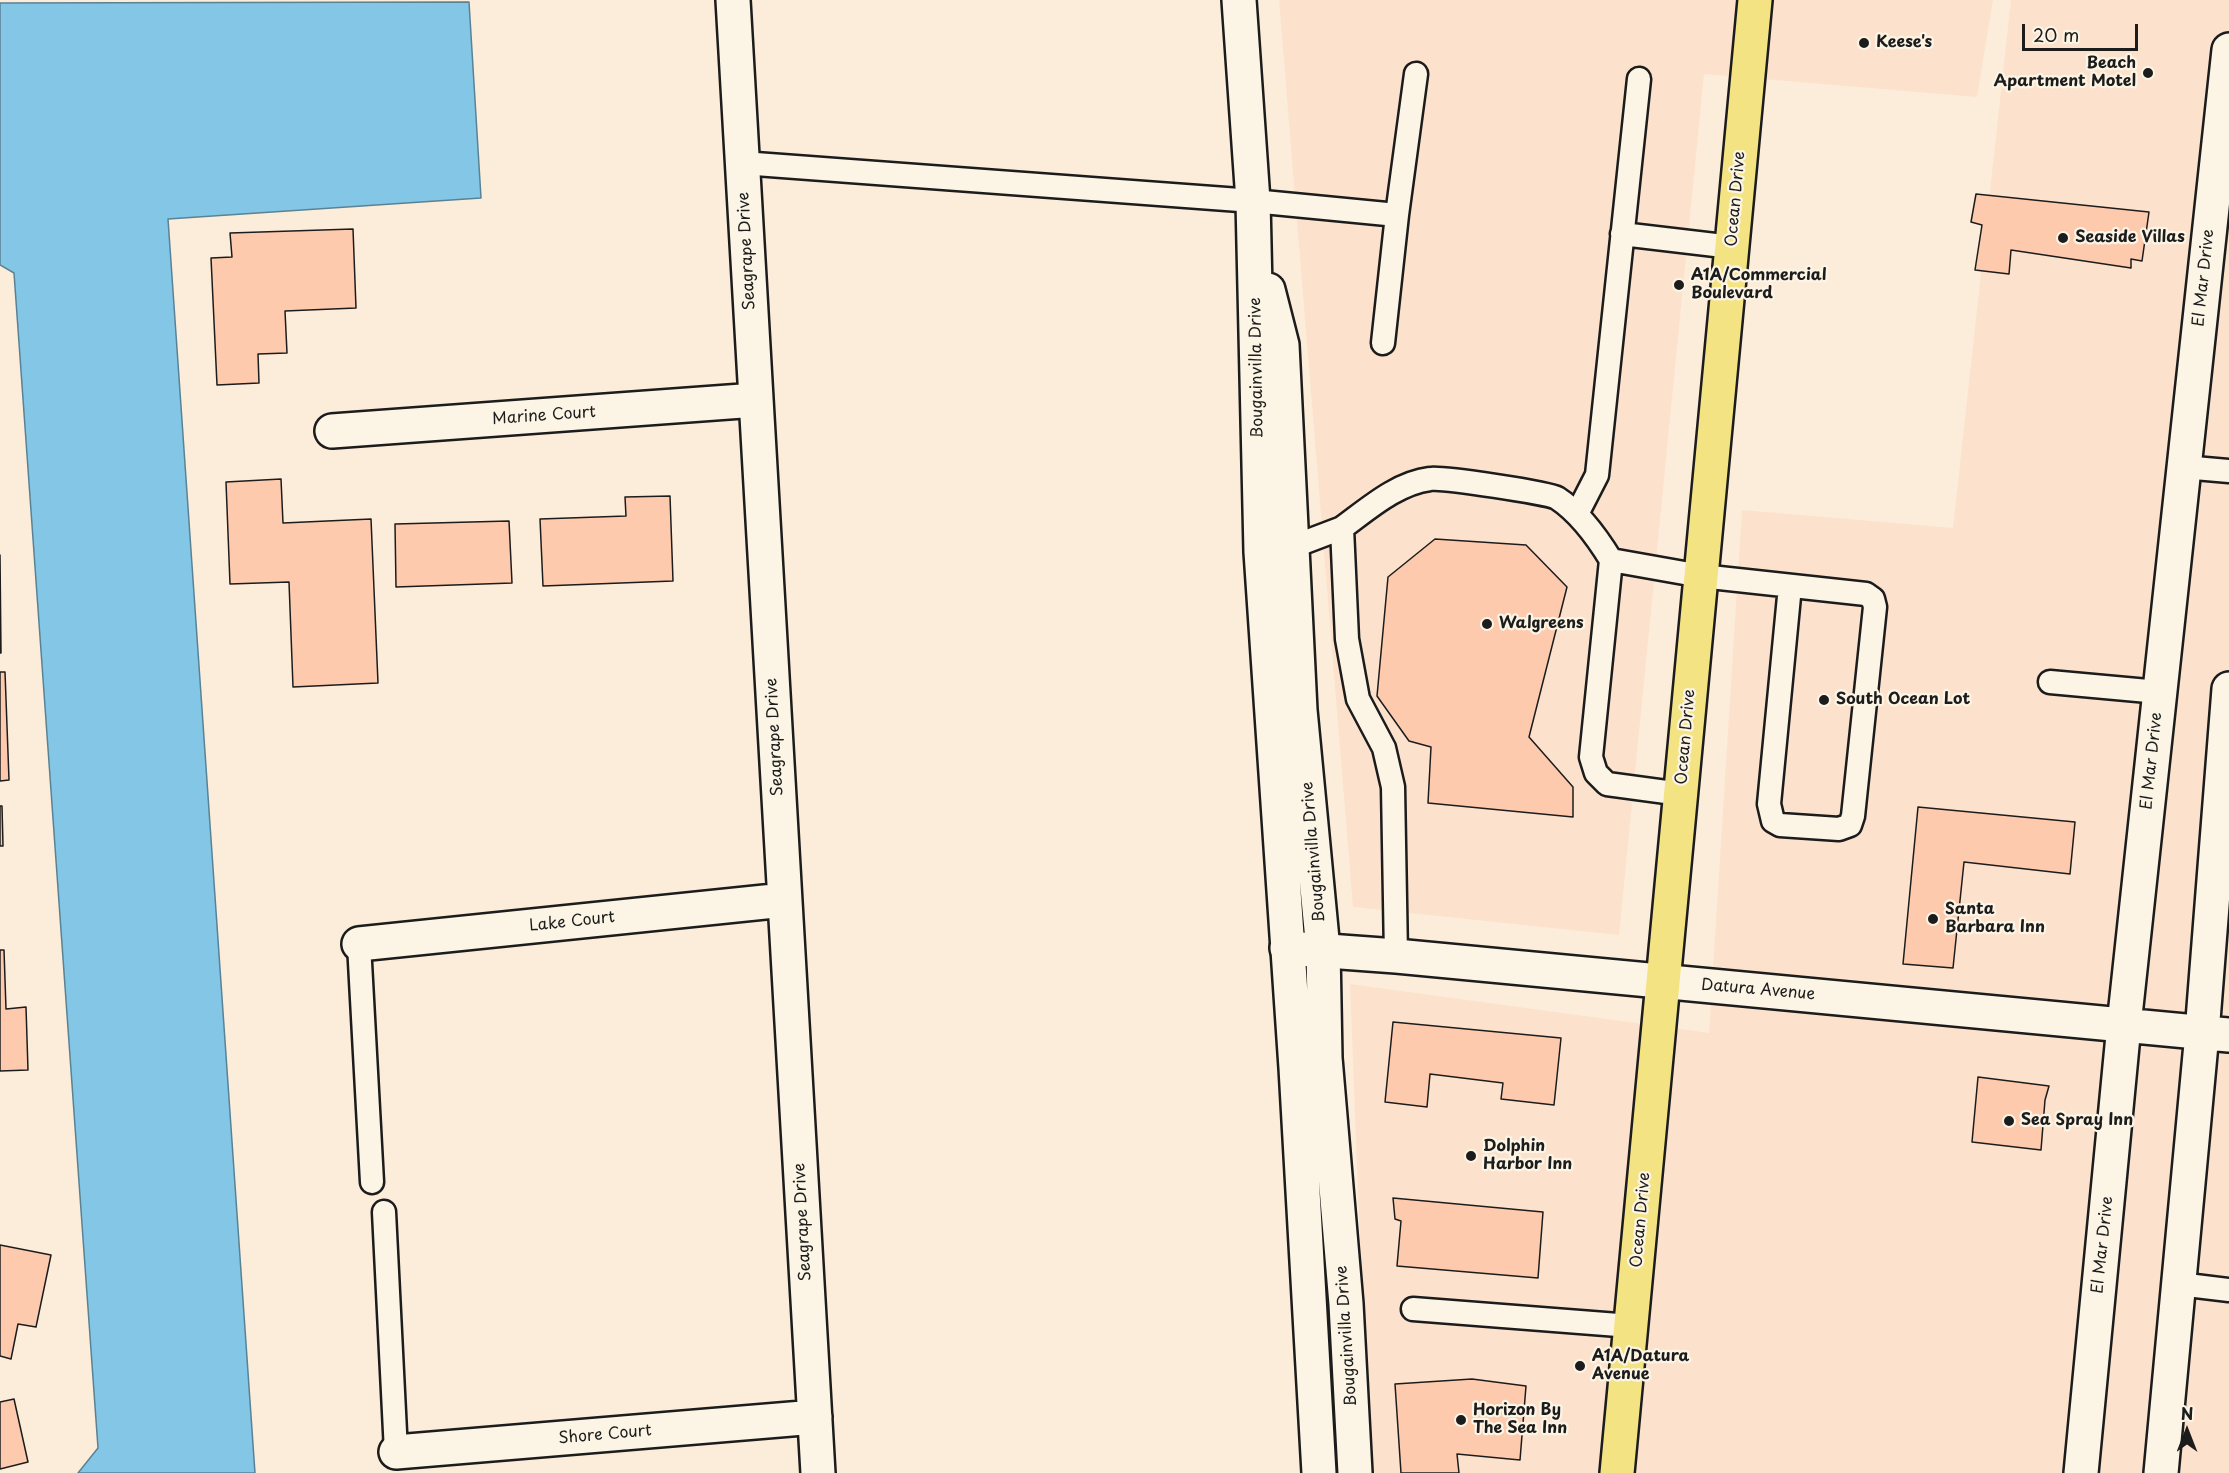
<!DOCTYPE html>
<style>
body{margin:0}
#map{position:relative;width:2229px;height:1473px;overflow:hidden;background:#fcecda;font-family:"Playpen Sans",sans-serif}
canvas{display:block}
.north{position:absolute;left:2157px;top:1401px;width:60px;height:60px;-webkit-text-stroke:4px #fcf5e5;paint-order:stroke;rotate:0deg;font-size:16px;font-weight:700;line-height:24px;text-align:center;color:#1c1c1c}
.north::after{content:'';display:block;margin:auto;width:21px;height:27px;background:#1c1c1c;clip-path:polygon(50% 0,100% 100%,50% 72%,0 100%)}
.scale{position:absolute;left:2022px;top:24px;width:116px;height:27px;box-sizing:border-box;border:3px solid #1c1c1c;border-top:0;padding-left:8px;font-size:18px;line-height:21px;white-space:nowrap;color:#1c1c1c;-webkit-text-stroke:4px #fcf5e5;paint-order:stroke}
</style>
<div id="map">
<canvas width="2229" height="1473"></canvas>
<div class="north">N</div>
<div class="scale">20 m</div>
</div>
<script>
const ctx = document.querySelector('canvas').getContext('2d');
ctx.lineJoin = 'round';
function fill(path, color) {
  ctx.fillStyle = color;
  ctx.fill(path, 'evenodd');
}
function strokePath(path, color, width, dash) {
  ctx.strokeStyle = color;
  ctx.lineWidth = width;
  ctx.lineCap = dash ? 'butt' : 'round';
  ctx.setLineDash(dash || []);
  ctx.stroke(path);
}
function label(font, color, halo, rows, align = 'center') {
  ctx.font = font + ' "Playpen Sans",sans-serif';
  ctx.lineWidth = 4.5;
  ctx.setLineDash([]);
  ctx.textBaseline = 'middle';
  ctx.strokeStyle = halo;
  ctx.fillStyle = color;
  for (const [text, x, y, turn = 0] of rows) {
    ctx.save();
    ctx.translate(x, y);
    ctx.rotate((+turn || 0) * Math.PI / 180);
    ctx.textAlign = isNaN(turn) ? turn : align;
    if (halo) ctx.strokeText(text, 0, 0);
    ctx.fillText(text, 0, 0);
    ctx.restore();
  }
}
fill(new Path2D(`
 M1279,0h714l-16,97 -273,-23 -85,861 -266,-28z
 M2011,0h218v1473h-860l-19,-489 359,49 33,-523 211,18z`), '#fce2cd');
const water = new Path2D(`
 M469,2l12,196 -313,21 87,1254h-177l20,-25 -84,-1175 -14,-8v-262z`);
fill(water, '#84c6e5');
strokePath(water, '#5a8295', 1.5);
const building = new Path2D(`
 M1976,194l173,18 -7,49 -11,-2v9l-120,-18 -2,24 -34,-4 7,-45 -11,-3z
 M353,229l3,79 -71,3 2,42 -29,1 1,29 -42,2 -6,-127 21,-1 -2,-24z
 M281,479l2,44 88,-4 7,164 -85,4 -4,-105 -59,2 -4,-102z
 M670,496l3,85 -130,5 -3,-67 86,-3 -1,-19z
 M509,521l3,62 -116,4 -1,-63z
 M1435,539l91,6 41,42 -38,150 44,50v30l-145,-14 3,-56 -22,-6 -32,-45 11,-119z
 M0,555l1,98h-1z
 M0,672h5l4,108 -9,1z
 M0,806h2l1,40h-3z
 M1918,807l157,15 -5,52 -106,-12 -11,106 -50,-4z
 M0,950h4l2,59 20,-2 2,63 -28,1z
 M1393,1022l168,16 -7,67 -53,-6 2,-16 -73,-9 -3,33 -42,-5z
 M1978,1077l71,9 -4,14 -4,50 -69,-8z
 M1393,1198l150,14 -5,66 -141,-12 4,-45 -6,-2z
 M0,1245l51,10 -15,72 -18,-3 -7,35 -11,-3z
 M1472,1379l54,7 -6,74 -63,-6 2,19h-58l-6,-89z
 M14,1399l14,63 -28,7v-67z`);
fill(building, '#fdcaae');
strokePath(building, '#1c1c1c', 1.5);
const lane = new Path2D(`
 M742,163l511,38 144,14 -14,128
 M1397,215l19,-141
 M1622,234l110,13
 M2183,467l46,4
 M1577,514l20,-39 42,-396
 M1342,528c26,-19 55,-45 88,-49 13,-2 118,14 127,19 23,15 40,39 54,62l90,16 165,18 7,5 2,8 -22,209 -3,9 -11,4 -59,-4 -7,-4 -4,-17 21,-218
 M1280,549l12,-2 50,-19 5,111 11,60 26,49 9,39 3,169
 M1611,560l-20,197 5,16 11,11 74,10
 M2050,682l109,10
 M359,944l13,238
 M384,1212l12,240
 M2179,1284l50,6
 M1413,1309l218,17`);
const street = new Path2D(`
 M733,0l85,1473
 M332,431l424,-31
 M359,944l425,-44
 M1287,948l109,8 833,79
 M396,1452l419,-35
 M2081,1473l43,-448 105,-975
 M2161,1473l41,-440 27,-344`);
const secondary = new Path2D(`
 M1239,0l14,201 8,351 35,516 23,405
 M1268,290l14,55 18,365 23,240 2,108 21,246 9,169`);
const primary = new Path2D(`
 M1617,1473l138,-1473`);
strokePath(lane, '#1c1c1c', 27);
strokePath(street, '#1c1c1c', 38);
strokePath(secondary, '#1c1c1c', 38);
strokePath(primary, '#1c1c1c', 38);
strokePath(lane, '#fcf5e5', 22);
strokePath(street, '#fcf5e5', 33);
strokePath(secondary, '#fcf5e5', 33);
strokePath(primary, '#f4e382', 33);
for (const [x, y, r, color] of [
 [1864,43,6,"#1c1c1c"],
 [2148,73,6,"#1c1c1c"],
 [2063,238,6,"#1c1c1c"],
 [1679,285,6,"#1c1c1c"],
 [1487,624,6,"#1c1c1c"],
 [1824,700,6,"#1c1c1c"],
 [1933,919,6,"#1c1c1c"],
 [2009,1121,6,"#1c1c1c"],
 [1471,1156,6,"#1c1c1c"],
 [1580,1366,6,"#1c1c1c"],
 [1461,1420,6,"#1c1c1c"]
]) {
  const dot = new Path2D();
  dot.arc(x, y, r, 0, 2 * Math.PI);
  ctx.fillStyle = color;
  ctx.fill(dot);
  strokePath(dot, '#fcf5e5', 2);
}
label('bold 16px', '#1c1c1c', '#fcf5e5', [
 ["Keese's",1876,43],
 ["Beach",2136,64,"right"],
 ["Apartment Motel",2136,82,"right"],
 ["Seaside Villas",2075,238],
 ["A1A/Commercial",1691,276],
 ["Boulevard",1691,294],
 ["Walgreens",1499,624],
 ["South Ocean Lot",1836,700],
 ["Santa",1945,910],
 ["Barbara Inn",1945,928],
 ["Sea Spray Inn",2021,1121],
 ["Dolphin",1483,1147],
 ["Harbor Inn",1483,1165],
 ["A1A/Datura",1592,1357],
 ["Avenue",1592,1375],
 ["Horizon By",1473,1411],
 ["The Sea Inn",1473,1429]
], 'left');
label('16px', '#1c1c1c', '#fcf5e5', [
 ["Ocean Drive",1736,199,-85],
 ["Seagrape Drive",747,251,-93],
 ["El Mar Drive",2204,278,-84],
 ["Bougainvilla Drive",1257,368,-91],
 ["Marine Court",544,416,-4],
 ["Seagrape Drive",775,737,-93],
 ["Ocean Drive",1686,737,-85],
 ["El Mar Drive",2152,761,-84],
 ["Bougainvilla Drive",1314,852,-95],
 ["Lake Court",572,922,-6],
 ["Datura Avenue",1758,990,5],
 ["Ocean Drive",1641,1220,-85],
 ["Seagrape Drive",803,1222,-93],
 ["El Mar Drive",2103,1245,-84],
 ["Bougainvilla Drive",1347,1336,-94],
 ["Shore Court",605,1435,-5]
]);
</script>
